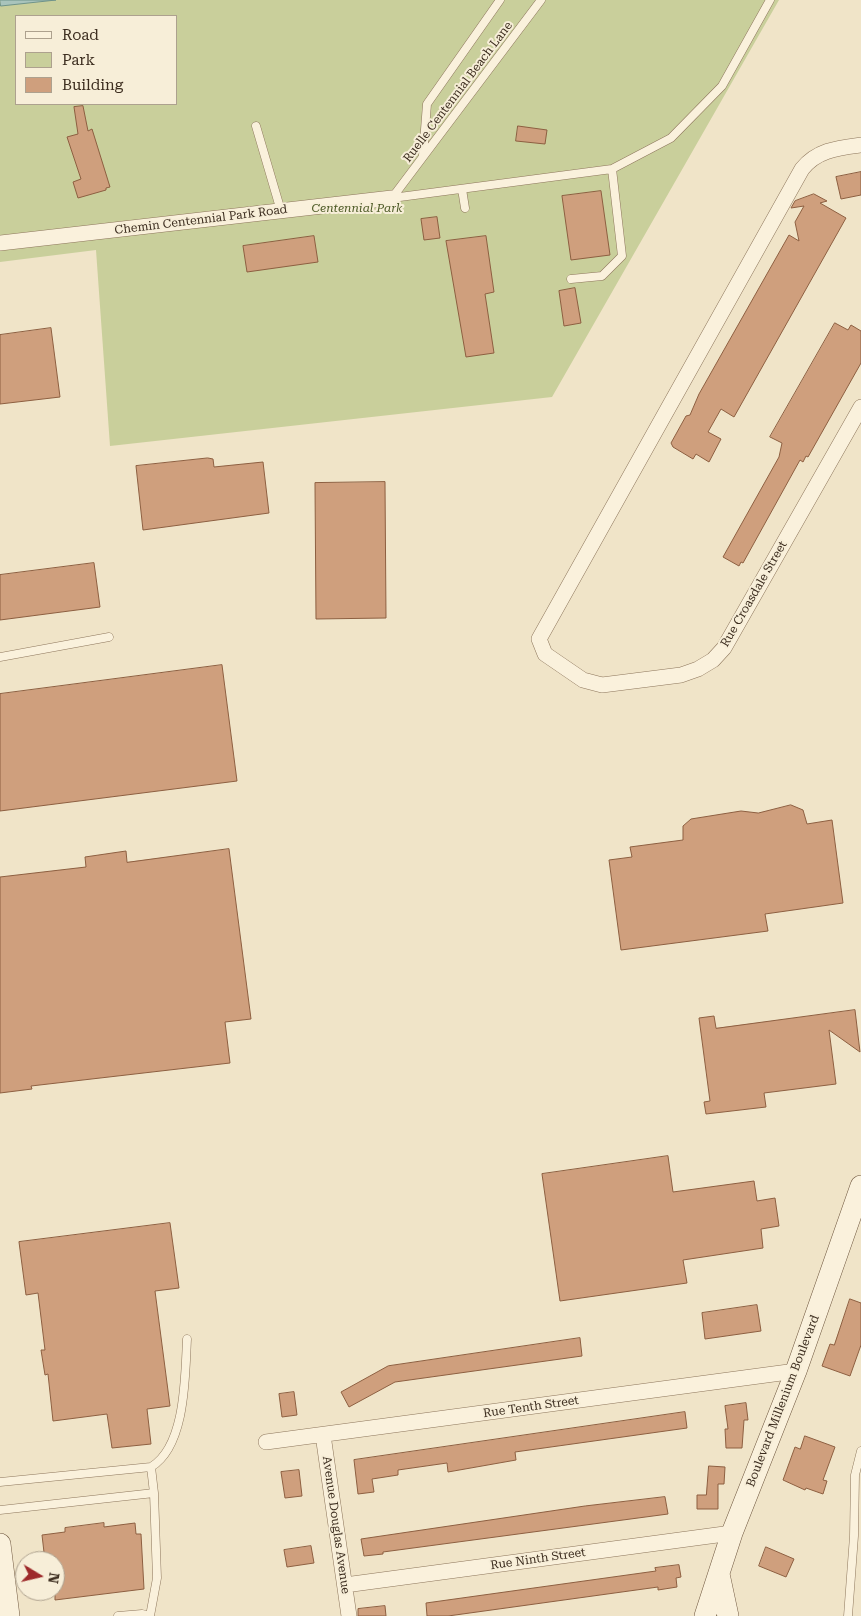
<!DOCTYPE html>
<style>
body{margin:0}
#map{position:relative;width:861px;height:1616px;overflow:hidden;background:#f0e4c8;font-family:"Roboto Serif",serif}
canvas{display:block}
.legend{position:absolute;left:15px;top:15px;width:162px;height:90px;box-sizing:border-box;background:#f7eed8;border:1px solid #ada18e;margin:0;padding:6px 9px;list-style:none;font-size:15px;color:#3d2e20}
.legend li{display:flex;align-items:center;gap:10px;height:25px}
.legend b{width:25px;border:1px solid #ada18e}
.north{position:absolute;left:15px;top:1551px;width:50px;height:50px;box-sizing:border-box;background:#f7eed8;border:1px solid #ada18e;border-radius:50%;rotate:99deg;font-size:14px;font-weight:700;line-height:20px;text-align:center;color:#3d2e20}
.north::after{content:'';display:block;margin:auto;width:18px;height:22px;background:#9e2a2b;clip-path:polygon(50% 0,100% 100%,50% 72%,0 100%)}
</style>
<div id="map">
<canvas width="861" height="1616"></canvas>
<ul class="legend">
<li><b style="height:6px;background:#faf1dc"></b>Road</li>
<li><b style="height:14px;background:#c9cf9b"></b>Park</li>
<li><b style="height:14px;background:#cf9f7d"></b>Building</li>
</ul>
<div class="north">N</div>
</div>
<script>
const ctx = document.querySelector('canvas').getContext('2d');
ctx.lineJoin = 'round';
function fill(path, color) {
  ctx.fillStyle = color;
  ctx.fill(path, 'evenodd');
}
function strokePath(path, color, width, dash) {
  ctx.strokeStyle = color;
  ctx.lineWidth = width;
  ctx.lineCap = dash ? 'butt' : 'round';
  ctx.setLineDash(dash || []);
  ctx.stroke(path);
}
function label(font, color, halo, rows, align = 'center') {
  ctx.font = font + ' "Roboto Serif",serif';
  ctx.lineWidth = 4;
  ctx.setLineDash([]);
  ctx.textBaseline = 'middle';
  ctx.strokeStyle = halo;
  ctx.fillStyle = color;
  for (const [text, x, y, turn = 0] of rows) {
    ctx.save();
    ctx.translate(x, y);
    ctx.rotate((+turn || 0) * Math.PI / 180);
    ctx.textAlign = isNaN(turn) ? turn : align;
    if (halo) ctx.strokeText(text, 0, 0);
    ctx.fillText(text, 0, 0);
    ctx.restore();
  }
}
fill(new Path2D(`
 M0,0h779l-227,397 -442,49 -14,-196 -96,12zM16,16h160v88h-160z`), '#c9cf9b');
const water = new Path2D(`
 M0,0h56l-55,6z`);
fill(water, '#a9c4bc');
strokePath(water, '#6f938a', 1);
const building = new Path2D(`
 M83,106l5,25 4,-2 18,58 -4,1v2l-28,8 -5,-16 8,-3 -14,-42 11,-3 -4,-27z
 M518,126l29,4 -2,14 -29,-3z
 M861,172v23l-20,4 -5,-22z
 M601,191l9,64 -39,5 -9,-64z
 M814,194l13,7 -7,2 26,15 -112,199 -13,-8 -13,23 13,7 -12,23 -13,-8 -3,5 -20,-12 -2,-4 15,-27 4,-1 9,-21 90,-159 10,6 -4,-19 9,-16 -13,2 4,-7z
 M437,217l3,21 -16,2 -3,-21z
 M314,236l4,26 -71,10 -4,-26z
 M486,236l8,56 -9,2 9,59 -28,4 -20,-116z
 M575,288l6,35 -17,3 -5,-35z
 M835,323l13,7 3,-5 10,6v32l-53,94 -2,-1 -3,6 -3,-2 -57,103 -2,-1 -2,4 -16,-9 56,-100 3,-14 -12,-6z
 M51,328l9,69 -60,7v-69z
 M208,458l5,1 1,8 49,-5 6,51 -126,17 -7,-64z
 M385,482l1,136 -70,1 -1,-136z
 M94,563l6,44 -100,13v-45z
 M222,665l15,116 -237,30v-117z
 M791,805l12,5 4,14 25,-4 11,83 -78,11 3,17 -147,19 -12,-90 23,-3 -2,-10 53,-7v-14l8,-7 50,-8 17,2z
 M229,849l22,170 -26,3 5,41 -199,23 1,3 -32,4v-216l86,-10 -1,-10 41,-6 1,11z
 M855,1010l5,42 -31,-22 7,54 -72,9 2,14 -60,7 -2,-12 6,-1 -11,-83 15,-2 2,12z
 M668,1156l5,36 81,-11 3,20 18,-3 4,28 -18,3 2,19 -80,12 4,23 -127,18 -18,-127z
 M170,1223l9,65 -24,3 15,115 -23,3 4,35 -39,4 -5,-34 -54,7 -5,-47 -3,1 -4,-25h4l-7,-57 -12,2 -7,-53z
 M850,1299l11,4v42l-11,31 -28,-10 8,-22 4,1z
 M757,1305l4,26 -56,8 -3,-26z
 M580,1338l2,18 -187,26 -46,25 -8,-15 47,-26z
 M294,1392l3,23 -15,2 -3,-23z
 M746,1403l2,17h-4l-2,28h-16l-1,-19h3l-3,-23z
 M685,1412l2,16 -172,24 1,8 -68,12 -1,-9 -49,7v5l-26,4 2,13 -16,2 -4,-34z
 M805,1436l30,11 -12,33 4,1 -4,13 -17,-6 -1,2 -22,-10 12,-33 5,2z
 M709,1466l16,1 -1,17h-6v25h-21v-14h9z
 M299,1470l3,26 -17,2 -4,-26z
 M665,1497l3,17 -285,38v2l-19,2 -3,-17 224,-33z
 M104,1523v4l31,-4 1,11h5l3,55 -89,11v-39h-10l-3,-26 23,-3v-4z
 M311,1546l3,17 -27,4 -3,-17z
 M766,1547l28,12 -8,18 -27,-11z
 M679,1565l2,12 -5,1 1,9 -19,3v-3l-210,29h-21l-1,-13 230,-32 -1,-3z
 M385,1606l1,10h-28v-7z`);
fill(building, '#cf9f7d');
strokePath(building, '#8d5f41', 1);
const service = new Path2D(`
 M256,126l25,85
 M423,155l4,-51 73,-104
 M462,189l3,19
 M392,198l220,-29 59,-31 51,-52 48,-86
 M392,198l149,-198
 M571,279l31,-3 20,-20 -10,-87
 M0,657l109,-20
 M151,1467c35,-21 34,-91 36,-128
 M0,1482l151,-15 3,26
 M0,1510l154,-17 3,85 -7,38
 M118,1616l24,-2 8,2
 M848,1616l6,-80 1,-61 6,-24`);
const minor = new Path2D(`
 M861,145c-23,3 -44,5 -59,24l-263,470 6,15 38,26 19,5 79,-10 17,-6 15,-9 11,-12 137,-241
 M0,243l392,-45
 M323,1435l26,181
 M266,1442l530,-71
 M345,1585l387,-52`);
const secondary = new Path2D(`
 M0,1544l9,72
 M719,1574l9,42
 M705,1616l27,-83 64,-162 65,-185`);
strokePath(service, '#8d765c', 9);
strokePath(minor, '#8d765c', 16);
strokePath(secondary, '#6f573f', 22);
strokePath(service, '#faf1dc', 8);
strokePath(minor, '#faf1dc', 15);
strokePath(secondary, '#faf1dc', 21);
label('12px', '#3d2e20', '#f7eed8', [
 ["Ruelle Centennial Beach Lane",458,92,-53],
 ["Chemin Centennial Park Road",201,220,-7],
 ["Rue Croasdale Street",754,594,-60],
 ["Boulevard Millenium Boulevard",783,1401,-69],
 ["Rue Tenth Street",531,1407,-8],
 ["Avenue Douglas Avenue",336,1525,82],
 ["Rue Ninth Street",538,1559,-8]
]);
label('italic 12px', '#4d5a26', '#f7eed8', [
 ["Centennial Park",357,208]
]);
</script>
